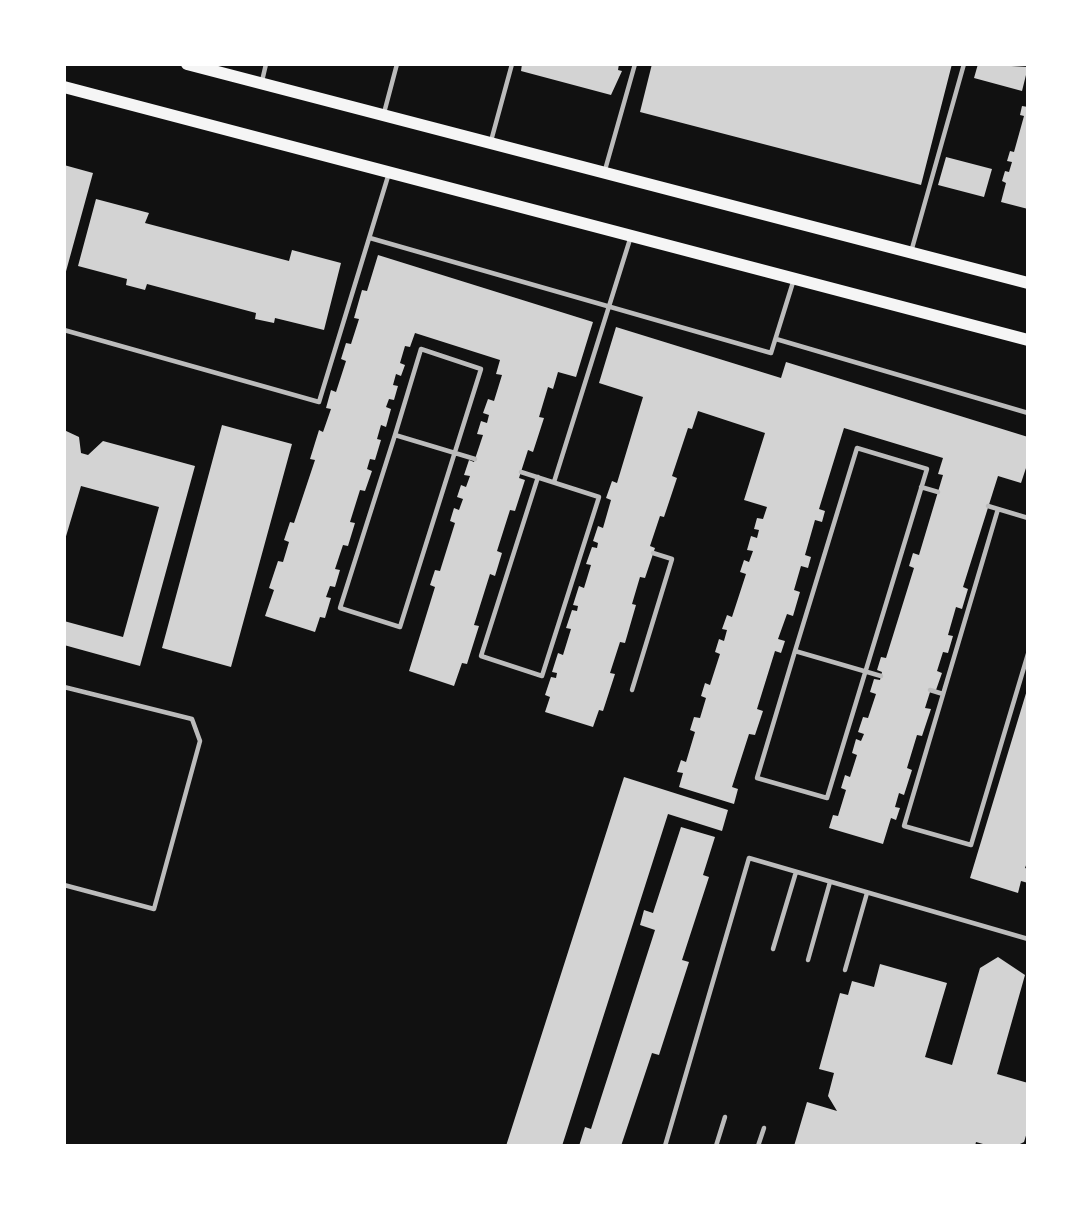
<!DOCTYPE html>
<style>
body{margin:0}
#map{position:relative;width:1092px;height:1210px;overflow:hidden;background:#111;font-family:"Work Sans",sans-serif}
canvas{display:block}
.frame{position:absolute;inset:0;border:66px solid #fff;pointer-events:none}
</style>
<div id="map">
<canvas width="1092" height="1210"></canvas>
<div class="frame"></div>
</div>
<script>
const ctx = document.querySelector('canvas').getContext('2d');
ctx.lineJoin = 'round';
function fill(path, color) {
  ctx.fillStyle = color;
  ctx.fill(path, 'evenodd');
}
function strokePath(path, color, width, dash) {
  ctx.strokeStyle = color;
  ctx.lineWidth = width;
  ctx.lineCap = dash ? 'butt' : 'round';
  ctx.setLineDash(dash || []);
  ctx.stroke(path);
}
fill(new Path2D(`
 M522,64h97l-1,6 4,1 -11,24 -90,-24z
 M652,64h300l-31,121 -281,-73z
 M978,64l50,3 -6,24 -48,-13z
 M1022,106l6,1v102l-27,-7 5,-19 -4,-2 3,-10 4,1 3,-10 -5,-1 3,-10 4,1 10,-36 -4,-1z
 M946,157l46,12 -8,28 -46,-12z
 M64,165l29,8 -28,102h-1z
 M96,199l53,14 -4,10 144,38 3,-11 49,13 -17,67 -49,-12 -1,5 -19,-4 1,-6 -109,-29 -2,6 -19,-5 1,-6 -49,-13z
 M378,255l215,67 -17,55 -18,-5 -5,17 -5,-2 -9,30 5,1 -11,34 -5,-2 -9,28 6,2 -10,31 -5,-1 -13,41 5,2 -7,23 -5,-2 -16,51 5,1 -12,38 -5,-1 -8,23 -45,-15 26,-84 -5,-2 5,-15 5,1 15,-48 -5,-2 4,-13 5,2 4,-11 -6,-2 4,-12 5,2 4,-11 -6,-1 5,-15 5,2 9,-27 -6,-1 4,-13 6,2 2,-8 -6,-2 5,-14 6,2 8,-26 -6,-1 4,-14 -85,-27 -5,14 -5,-1 -5,17 5,2 -4,11 -5,-2 -3,11 5,1 -4,14 -5,-1 -3,8 5,2 -5,18 -5,-2 -4,14 4,1 -6,20 -5,-1 -3,10 5,2 -7,20 -5,-1 -10,32 5,1 -7,23 -5,-1 -8,24 5,1 -5,17 -5,-1 -4,11 5,1 -6,20 -5,-1 -5,15 -50,-16 9,-26 -5,-2 9,-27 5,1 6,-20 -5,-2 6,-18 4,1 21,-63 -5,-1 9,-29 4,2 8,-23 -5,-1 5,-18 5,2 10,-31 -5,-2 5,-16 5,1 8,-25 -5,-1 8,-28 5,1z
 M616,327l165,51 5,-16 242,75v25l-7,21 -23,-7 -35,111 5,2 -6,20 -6,-2 -8,28 5,1 -5,17 -5,-1 -6,19 5,2 -6,17 -5,-1 -6,19 6,1 -9,27 -5,-1 -10,33 5,2 -8,25 -5,-2 -4,14 5,1 -4,12 -5,-2 -8,26 -54,-16 4,-13 5,1 8,-26 -5,-2 4,-13 5,2 7,-22 -5,-2 4,-14 5,2 3,-7 -6,-2 5,-15 5,1 8,-24 -6,-2 4,-13 6,1 2,-8 -5,-2 4,-13 5,1 28,-90 -5,-2 4,-13 6,2 24,-80 -5,-1 5,-16 -99,-30 -25,81 6,2 -3,11 -7,-2 -10,35 6,2 -3,11 -7,-2 -7,24 6,2 -7,24 -6,-2 -9,25 7,2 -4,12 -6,-2 -18,58 6,2 -8,24 -6,-1 -17,53 6,2 -4,15 -55,-17 4,-14 -6,-1 4,-12 5,2 9,-30 -5,-2 4,-13 6,1 6,-20 -5,-2 4,-13 5,2 10,-31 -5,-2 4,-13 5,2 3,-11 -5,-1 5,-14 5,2 14,-43 -6,-2 4,-12 5,2 4,-11 -6,-1 4,-14 6,2 2,-8 -5,-1 3,-11 6,1 4,-12 -23,-7 21,-67 -67,-22 -6,18 -4,-1 -16,48 5,2 -13,39 -4,-1 -10,30 5,2 -10,30 -5,-1 -8,27 4,1 -11,38 -5,-1 -10,31 5,1 -12,37 -4,-1 -6,17 -48,-15 5,-15 -5,-2 6,-18 5,1 1,-5 -5,-1 6,-19 5,2 8,-26 -5,-1 6,-18 5,1 1,-5 -5,-1 6,-19 5,2 7,-23 -5,-1 6,-17 5,1 1,-5 -5,-2 5,-15 5,2 8,-28 -5,-2 6,-17 5,2 26,-86 -44,-14z
 M222,425l70,19 -61,223 -69,-19z
 M64,430l15,7 2,16 7,2 15,-14 92,25 -55,200 -76,-21v-24l59,16 36,-130 -78,-21 -17,57z
 M1027,690l1,170 -3,8 3,1v14l-7,-2 -3,12 -48,-15z
 M624,777l104,33 -6,21 -54,-17 -106,332h-56z
 M681,827l34,10 -12,38 6,2 -27,83 7,2 -30,93 -7,-2 -31,93h-42l6,-19 6,2 64,-199 -15,-5 4,-15 9,3z
 M998,957l27,18 -28,99 31,9v46l-4,13 -8,4h-26l-14,-4 -1,4h-181l13,-44 30,9 -9,-15 6,-23 -15,-4 21,-76 8,2 4,-14 22,6 6,-23 67,19 -22,74 27,8 28,-97z`), '#d3d3d3');
strokePath(new Path2D(`
 M262,81l4,-17
 M384,113l13,-49
 M491,141l21,-77
 M605,170l30,-106
 M370,238l401,115 23,-74
 M911,252l53,-188
 M64,330l255,72 70,-229
 M776,339l252,74
 M395,435l26,-86 60,20 -81,258 -60,-19 55,-173 80,24
 M521,472l78,25 -57,179 -61,-20 57,-179
 M554,482l77,-246
 M921,487l17,5
 M988,506l40,12
 M998,509l-94,317 67,19 57,-191
 M795,651l62,-203 70,21 -100,329 -70,-20 38,-127 86,25
 M64,687l128,32 8,22 -46,168 -90,-24
 M632,690l40,-131 -19,-6
 M930,690l13,4
 M773,949l23,-77
 M808,960l22,-78
 M845,970l22,-77
 M665,1146l84,-288 279,81
 M716,1146l9,-29
 M758,1146l6,-18`), '#bcbcbc', 4.5);
strokePath(new Path2D(`
 M187,64l841,219
 M64,87l964,253`), '#f5f5f5', 12);
</script>
